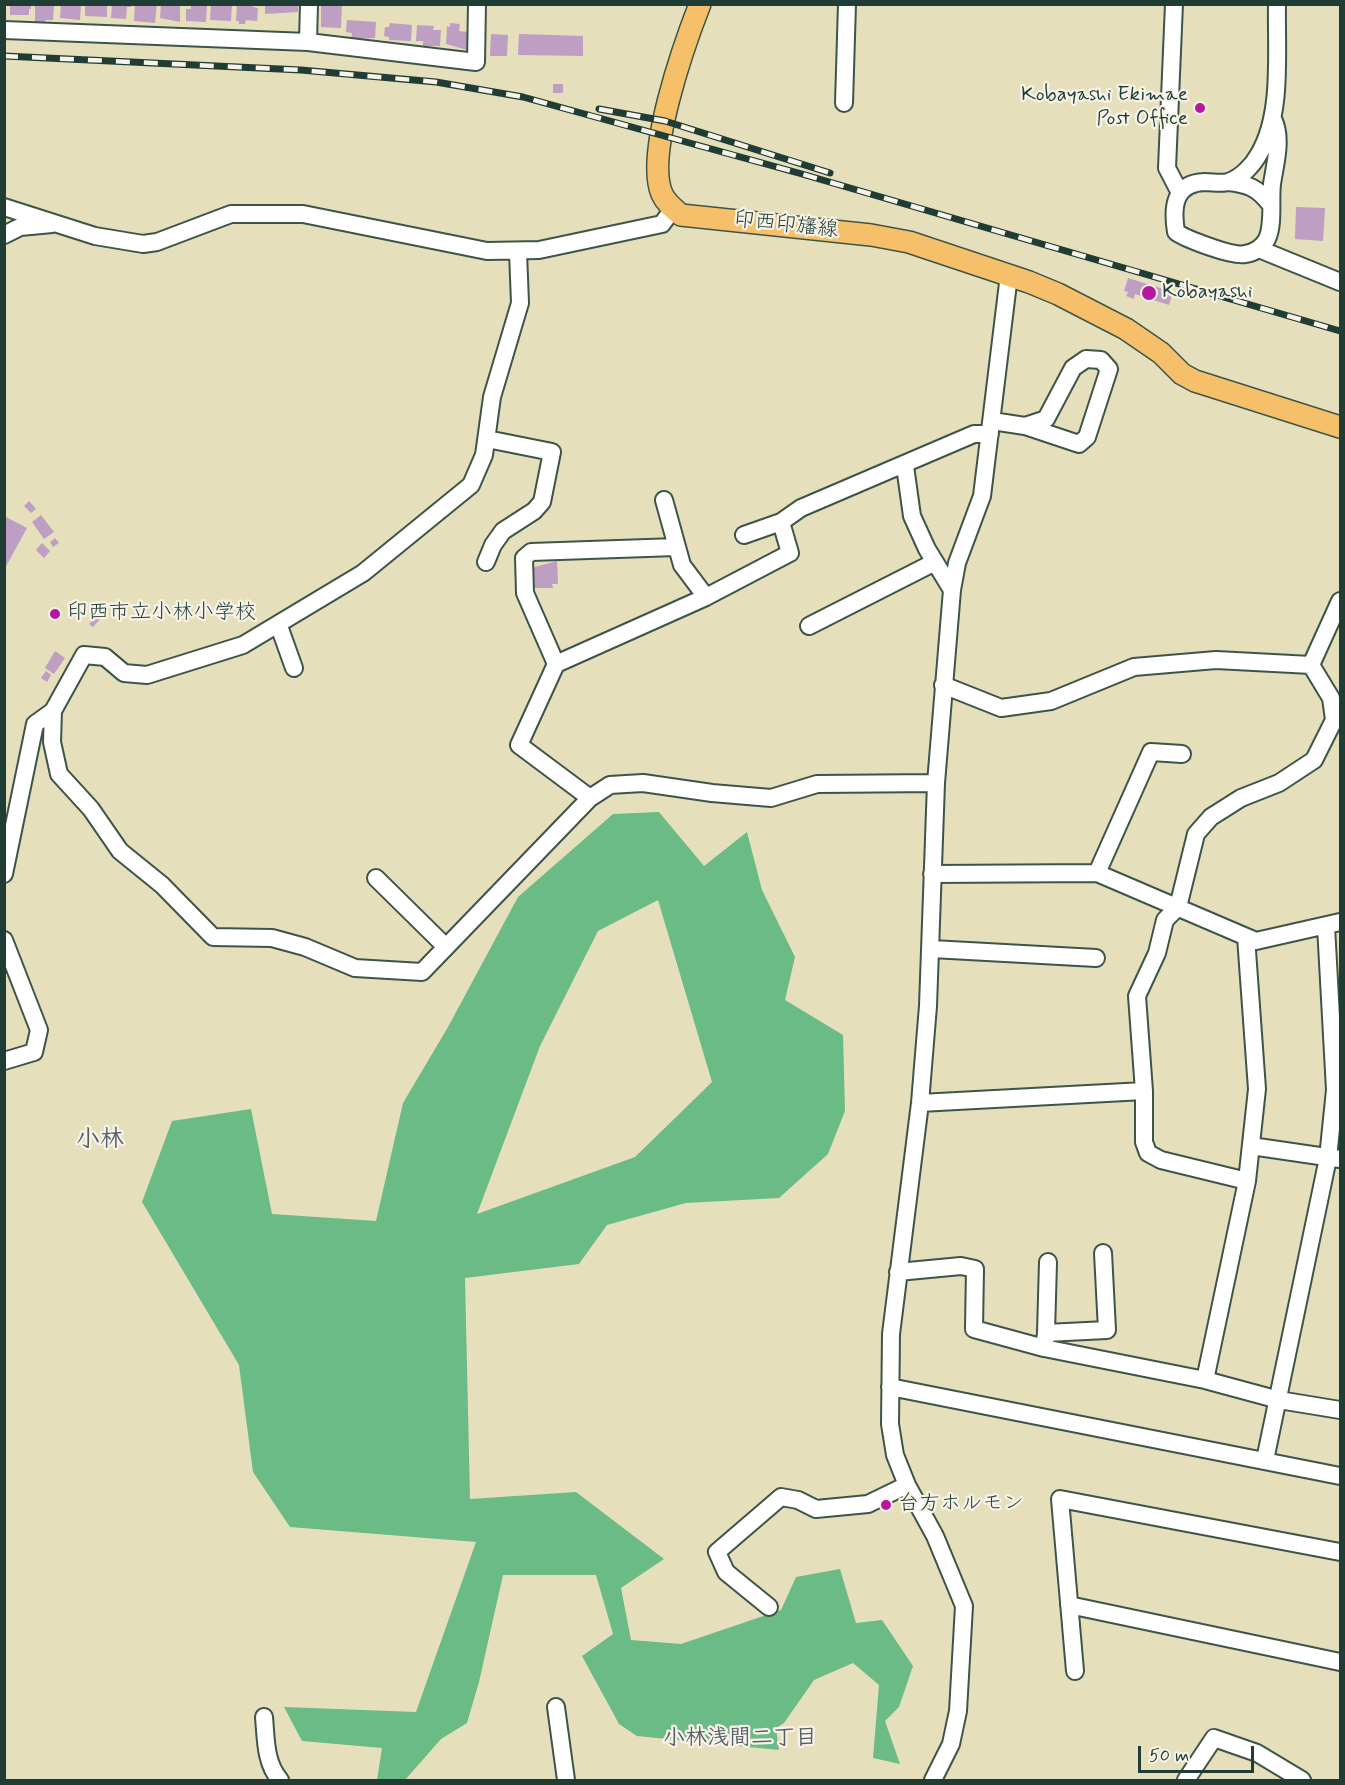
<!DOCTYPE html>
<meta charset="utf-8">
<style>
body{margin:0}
#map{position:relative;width:1345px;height:1785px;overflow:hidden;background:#e6dfbb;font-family:Mynerve,sans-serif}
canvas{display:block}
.frame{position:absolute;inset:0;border:6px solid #1f3d34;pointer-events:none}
.scale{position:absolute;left:1138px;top:1746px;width:116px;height:27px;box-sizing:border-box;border:3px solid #1f3d34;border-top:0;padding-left:8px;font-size:18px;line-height:21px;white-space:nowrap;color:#1f3d34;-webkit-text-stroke:4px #f7f3e8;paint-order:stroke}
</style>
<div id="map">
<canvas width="1345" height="1785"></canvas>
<div class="frame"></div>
<div class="scale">50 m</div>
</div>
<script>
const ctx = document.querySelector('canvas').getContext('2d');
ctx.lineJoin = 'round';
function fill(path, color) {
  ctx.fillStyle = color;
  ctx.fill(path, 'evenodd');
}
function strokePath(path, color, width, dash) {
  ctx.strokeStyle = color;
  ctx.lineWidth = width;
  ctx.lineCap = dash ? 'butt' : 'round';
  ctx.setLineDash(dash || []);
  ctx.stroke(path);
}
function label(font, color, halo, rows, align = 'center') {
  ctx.font = font + ' Mynerve,"Klee One",sans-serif';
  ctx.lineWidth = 4.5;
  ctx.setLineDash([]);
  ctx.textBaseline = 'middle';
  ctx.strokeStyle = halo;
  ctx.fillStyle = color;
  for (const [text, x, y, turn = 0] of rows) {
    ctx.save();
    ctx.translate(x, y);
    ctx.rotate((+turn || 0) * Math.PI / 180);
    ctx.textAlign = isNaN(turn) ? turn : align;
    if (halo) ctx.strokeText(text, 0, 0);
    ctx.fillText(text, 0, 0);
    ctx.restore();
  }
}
fill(new Path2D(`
 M659,812l45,54 43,-34 15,58 33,67 -10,43 58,35 2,76 -17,43 -49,44 -93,5 -79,22 -28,39 -114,14 5,221 106,-7 88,67 -43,29 10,52 50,4 100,-34 15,-33 44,-8 16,54 26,-3 31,46 -14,41 -14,14 15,43 -27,-6 6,-73 -26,-22 -39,17 -30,43 -8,5 3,22 -142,-14 -18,-12 -37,-68 31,-22 -17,-59h-93l-24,107 -12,41 -26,16 -36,41h-28l5,-32 -80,-7 -18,-34 132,5 60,-170 -186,-15 -37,-55 -14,-107 -97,-163 30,-81 79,-12 21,105 104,7 27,-118 45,-76 70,-130 95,-83zM658,900l54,182 -77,75 -158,57 63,-168 58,-115z`), '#6abb86');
fill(new Path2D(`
 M35,4h19l-1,16h-8v6h-10z
 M61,4h20l-1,16 -20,-2z
 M85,4h22v13l-22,-1z
 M112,4h19v3h-4l-1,12 -15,-1z
 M135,4h22l-2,19 -21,-2z
 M161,4h19v18l-20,-4z
 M191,4l16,2 -1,16 -20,-1v-12h5z
 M211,4h21l-1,17 -21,-1z
 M237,4h16v3l5,1 -1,13 -11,-1 -1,4h-6v-3h-3z
 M265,4h33v8l-33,2z
 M321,4h21l-1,24 -20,-1z
 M10,5h21v4h-2v6h-19z
 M347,20l29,2 -1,16 -24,1 1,-6 -6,-1z
 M390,23l22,2 -1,16 -22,-1v-3l-5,-1 1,-9h4z
 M450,23l10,1 -1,7 9,1 -1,18 -21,-6 1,-18 3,1z
 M417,25l17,1 -1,4h8l-1,16h-17v-5h-7z
 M491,34l17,1 -1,21h-17z
 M519,34l64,2v20l-65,-1z
 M553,84h10v9h-10z
 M1296,207l29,1 -2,33 -28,-2z
 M1128,278l45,14 -4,13 -34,-11 -1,5 -8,-3 2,-4 -4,-1z
 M29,501l7,8 -5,4 -7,-7z
 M41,515l13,17 -10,7 -12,-17z
 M4,516l23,12 -23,42z
 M55,538l4,5 -6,4 -3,-5z
 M42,543l8,8 -6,7 -8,-8z
 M557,561l1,23h-6l1,4h-21l-1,-20z
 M98,615l3,3 -8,9 -4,-3z
 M55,651l10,7 -11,16 -9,-6z
 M46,671l5,4 -4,7 -6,-4z`), '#be9ec2');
const minor = new Path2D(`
 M1174,4l-7,164 13,25
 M4,30l304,12 168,20 1,-58
 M308,42l1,-38
 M844,103l3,-99
 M1274,121c8,19 1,43 -2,63 -2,17 2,40 -5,55 -4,8 -13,14 -22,15 -12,3 -59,-15 -69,-22 -4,-25 -2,-49 29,-50 7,0 17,2 23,0 13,-4 25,-17 31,-28 24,-40 17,-103 18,-150
 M1228,182c20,2 30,6 42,22
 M4,207l91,29 48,8 14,-2 74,-28h72l184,37 52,-1 123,-26 11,-15
 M4,235l16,-8 32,-3
 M1259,249l81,33
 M518,252l2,51 -28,94 -8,58 -13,30 -108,88 -120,72 -96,30 -23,-2 -19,-16 -21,-2 -31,56 -1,31 7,32 32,35 29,42 42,34 51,52 59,1 33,9 50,21 67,4 168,-174 20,-13 16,-1 17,-1 69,10 59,5 46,-14 119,-1
 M992,421l33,5 54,18 8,-7 22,-68 -8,-9 -15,-1 -13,9 -27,51 -21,7
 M905,466l7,50 15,33 25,41
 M664,500l18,65 24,32
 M744,535l37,-13 20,-14 173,-74h16
 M486,562l7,-17 10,-14 31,-20 8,-9 10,-50 -65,-13
 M279,626l15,42
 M809,626l126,-64
 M556,664l150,-67 84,-44 -9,-31
 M943,685l58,23 50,-7 83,-34 82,-7 95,5
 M590,798l-71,-53 37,-81 -31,-71 -1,-35 7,-6 145,-5
 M1097,873l54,-121 31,2
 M4,874l31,-150 18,-13
 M932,874l165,-1 159,68 84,-19
 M376,878l68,67
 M4,940l35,90 -5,22 -30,9
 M932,949l164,9
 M920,1103l224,-12
 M1251,1146l89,13
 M1247,1181l-86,-21 -13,-7 -4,-11v-51l-7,-95 20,-43 8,-33 13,-13 18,-73 15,-17 30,-19 38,-15 35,-23 20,-40 -3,-22 -20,-33 29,-64
 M898,1272l63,-6 14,3 -1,60 70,19 161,32 74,20 61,10
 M1046,1333l2,-71
 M1044,1348l2,-15 61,-3 -4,-77
 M1205,1380l42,-199 10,-92 -11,-152
 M890,1387l450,89
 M1265,1460l63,-302 7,-68 -9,-164
 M1069,1605l271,57
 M769,1607l-43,-35 -9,-20 64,-55 17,3 18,9 52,-5 39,-19
 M1075,1671l-15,-172 280,53
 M556,1707l10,73
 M264,1717c2,22 1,46 16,63
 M933,1780l18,-36 7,-33 6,-105 -29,-70 -28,-51 -12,-30 -5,-31 1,-90 29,-231 8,-97 8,-223 16,-193 5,-27 25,-67 27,-221
 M1186,1780l28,-42 43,15 45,27`);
const major = new Path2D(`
 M700,4c-16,41 -55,151 -38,190 4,9 12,15 19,21l190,20 38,7 120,40 29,12 68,35 35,24 21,21 13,7 145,46`);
strokePath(minor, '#3d5548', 20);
strokePath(major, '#3d5548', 24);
strokePath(minor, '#fff', 16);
strokePath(major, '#f6c06b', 21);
const rail = new Path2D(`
 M4,56l297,14 135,12 87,15 279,77 538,157
 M599,109l66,12 165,52`);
strokePath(rail, '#1f3d34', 7);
strokePath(rail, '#f7f3e8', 4.5, [14]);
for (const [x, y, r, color] of [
 [1200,108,6,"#b5179e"],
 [1149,293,8,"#b5179e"],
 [55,614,6,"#b5179e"],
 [886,1505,6,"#b5179e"]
]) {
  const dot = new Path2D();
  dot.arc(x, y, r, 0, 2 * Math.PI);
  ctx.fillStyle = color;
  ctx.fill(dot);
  strokePath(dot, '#f7f3e8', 2);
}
label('21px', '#1f3d34', '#f7f3e8', [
 ["Kobayashi Ekimae",1188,96,"right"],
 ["Post Office",1188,120,"right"],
 ["Kobayashi",1162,293],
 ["印西市立小林小学校",67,614],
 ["台方ホルモン",898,1505]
], 'left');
label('21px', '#1f3d34', '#f7f3e8', [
 ["印西印旛線",786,226,6]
]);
label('bold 22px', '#575f66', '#f7f3e8', [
 ["小林浅間二丁目",740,1739]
]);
label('bold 24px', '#575f66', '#f7f3e8', [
 ["小林",100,1141]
]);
</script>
